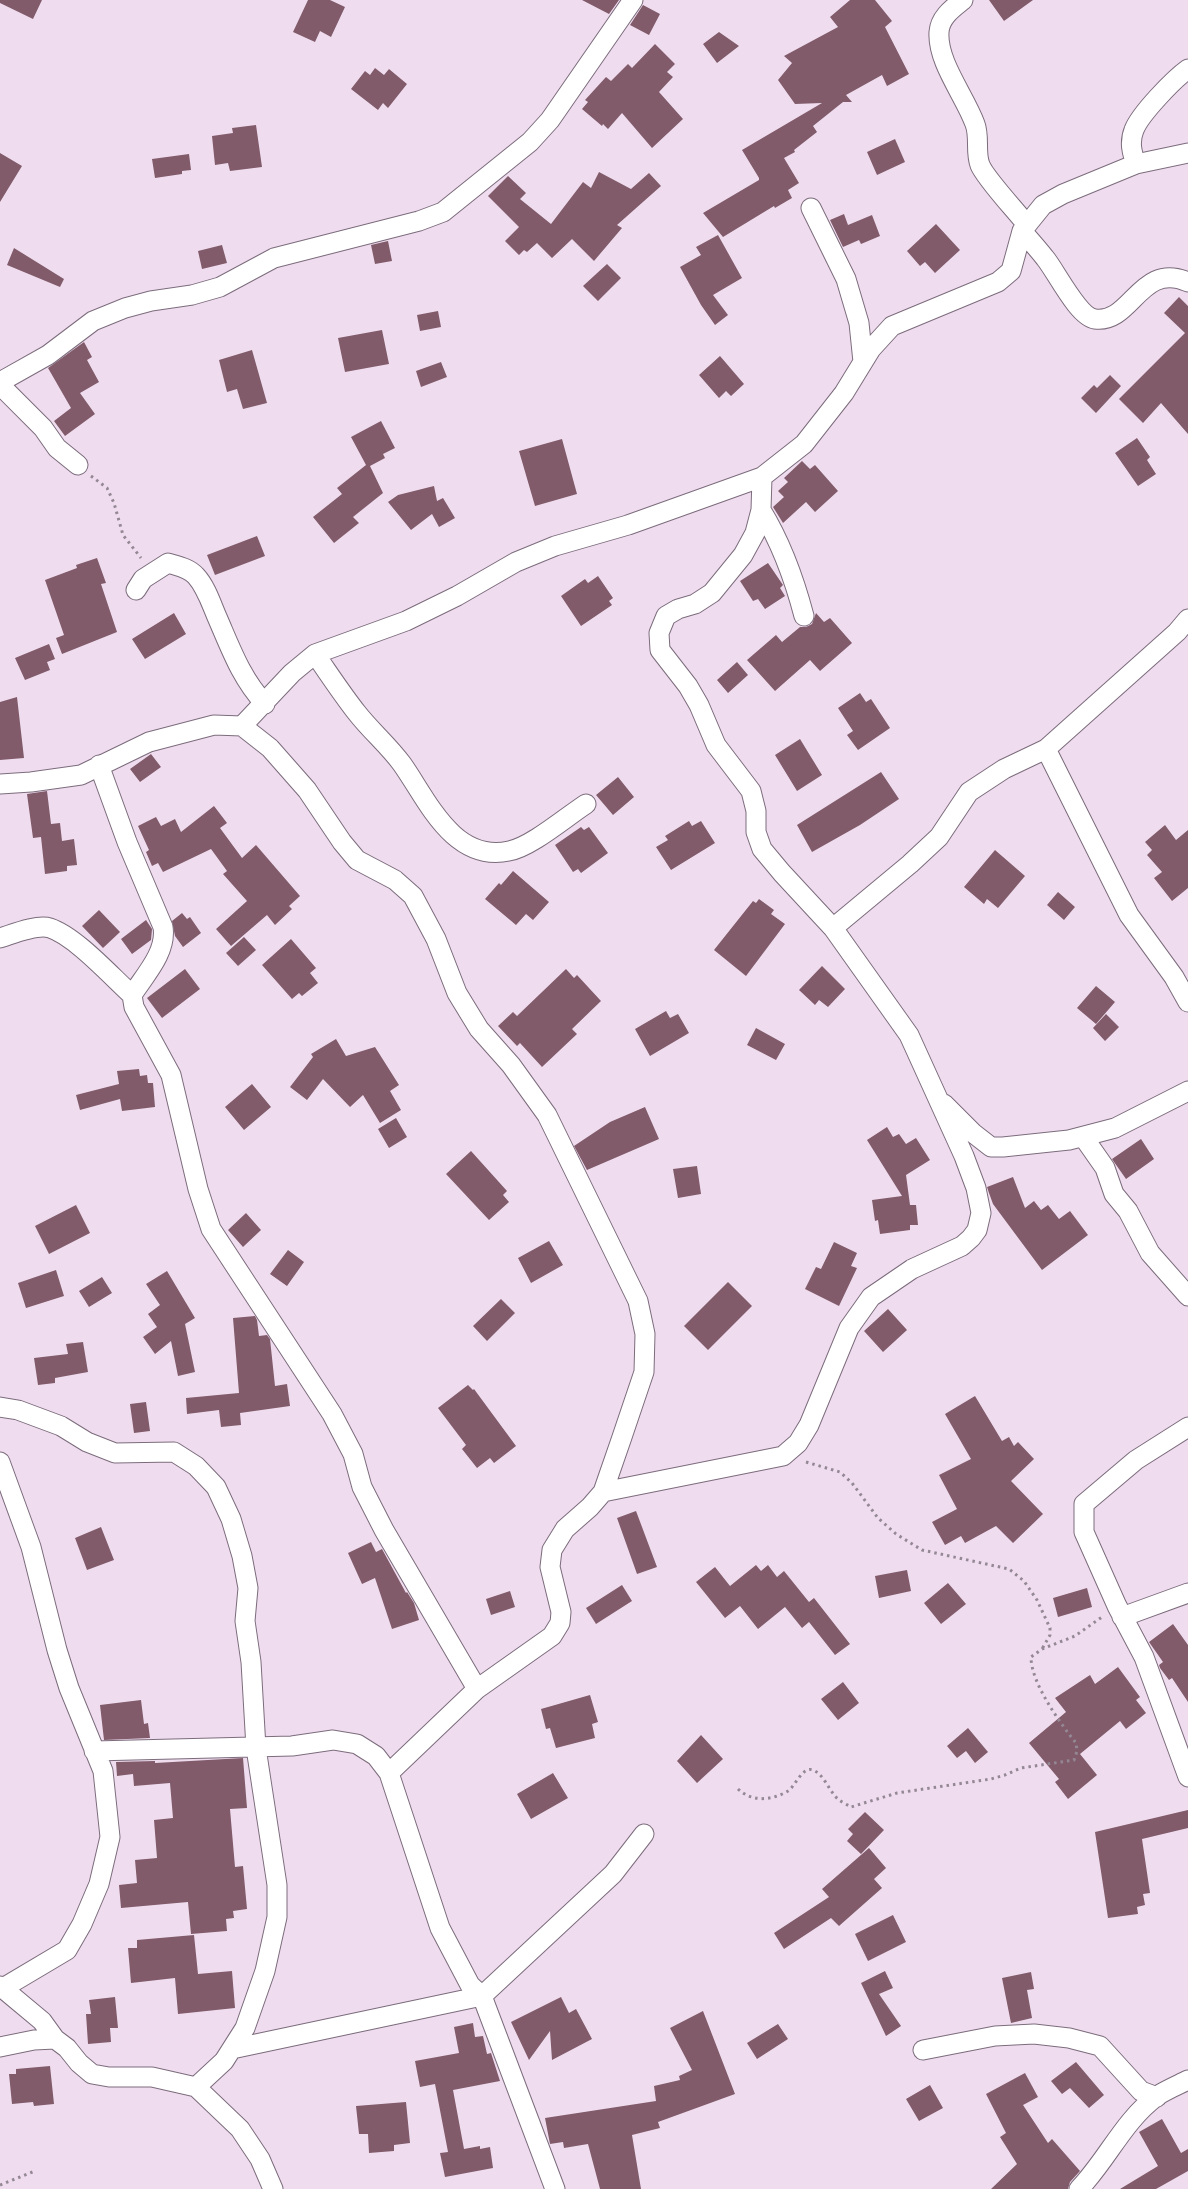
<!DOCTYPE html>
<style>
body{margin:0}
canvas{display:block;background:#efddef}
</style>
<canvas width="1188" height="2189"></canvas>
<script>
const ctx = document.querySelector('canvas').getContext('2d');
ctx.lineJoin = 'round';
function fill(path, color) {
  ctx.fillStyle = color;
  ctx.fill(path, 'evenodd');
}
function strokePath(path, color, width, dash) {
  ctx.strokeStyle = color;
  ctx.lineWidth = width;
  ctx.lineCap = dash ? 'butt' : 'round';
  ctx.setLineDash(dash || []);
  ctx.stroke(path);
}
fill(new Path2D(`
 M0,0h42l-9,19 -33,-16z
 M308,0h22l15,7 -14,30 -11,-6 -5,11 -22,-10z
 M582,0h37l-10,14z
 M850,0h25l17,21 -7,6 24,47 -22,12 -5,-11 -36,20 6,7h-9l-30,24 4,6 -23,18 1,2 -11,6 15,25 -11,7 4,8 -17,10 -1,-2 -51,31 -20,-24 56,-33v-2l-17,-28 80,-47 -27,1 -17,-24 14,-17 -8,-7 54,-29 -8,-10z
 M989,0h44l-29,21z
 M643,5l17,9 -11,21 -19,-10z
 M719,32l20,14 -22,17 -14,-19z
 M655,44l20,20 -8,8 6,5 -14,15 24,27 -31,29 -30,-35 -14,16 -5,-5 -1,2 -20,-17 6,-7 -3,-2 21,-23 5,4 17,-17 4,4z
 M375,68l9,7 5,-6 18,15 -19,24 -5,-5 -5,7 -27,-21 14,-18 5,4z
 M256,125l6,42 -32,4 -2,-8 -13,2 -3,-29 21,-3 -1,-5z
 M895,139l10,23 -28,13 -10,-23z
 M0,153l22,13 -22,36z
 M189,154l2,16 -9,1v3l-27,4 -3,-19z
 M599,172l32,17 18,-16 12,13 -44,39 5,3 -28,33 -22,-22 -20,19 -15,-15 -10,9 -3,-2 -5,5 -14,-14 14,-14 -31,-31 20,-20 18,17 -6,6 31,25 32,-42 8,6z
 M844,214l4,11 24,-10 8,21 -19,8 -2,-4 -16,7 -13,-27z
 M936,224l24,26 -25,23 -10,-11 -5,4 -13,-15z
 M718,235l24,43 -29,17 15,20 -13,10 -14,-20 -21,-38 21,-12 -5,-8z
 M388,241l4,20 -17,3 -4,-19z
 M222,245l5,18 -25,6 -4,-18z
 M14,248l50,31 -4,8 -53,-22z
 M607,264l14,14 -23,23 -15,-15z
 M1179,297l9,9v128l-27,-31 -18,20 -24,-24 66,-66 -21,-20z
 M438,311l3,16 -21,4 -3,-16z
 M382,330l7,34 -44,8 -7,-34z
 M84,342l8,15 -5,3 12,22 -19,11 15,21 -30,22 -11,-15 17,-13 -23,-40z
 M252,350l15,53 -24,6 -6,-20 -10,3 -8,-32z
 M720,356l24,28 -13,12 -5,-5 -7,7 -20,-23z
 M441,362l6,15 -26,10 -5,-16z
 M1110,375l11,11 -25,27 -15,-15 13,-13 3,3z
 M381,421l14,27 -12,6 2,4 -15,8 13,27 -30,24 6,6 -25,20 -21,-26 29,-23 -5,-6 29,-23 -15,-28z
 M1137,438l13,19 -3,3 9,14 -18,12 -23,-33z
 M562,439l15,55 -42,12 -16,-55z
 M802,461l8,8 5,-4 23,26 -23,21 -9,-10 -23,21 -10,-16 11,-10 -6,-6 10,-9 -4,-4z
 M434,486l3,15 6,-3 12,20 -16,9 -7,-13 -21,16 -23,-28 10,-7z
 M257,536l8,20 -50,19 -8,-20z
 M97,558l9,25 -5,1 16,48 -55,22 -6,-16 8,-3 -19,-55 32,-12 -1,-3z
 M768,563l15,22 -3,3 5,8 -20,13 -7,-10 -5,2 -13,-20z
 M598,576l15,22 -4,3 3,4 -31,21 -20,-30 24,-17 3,4z
 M174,613l12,21 -41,25 -13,-20z
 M816,613l8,9 6,-4 22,25 -32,28 -10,-11 -35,31 -28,-31 29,-25 6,7 18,-15h6l6,-3z
 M49,644l6,15 -8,3 3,8 -25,10 -10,-22z
 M737,662l11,13 -20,18 -11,-13z
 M860,693l6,9 5,-3 19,29 -32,22 -11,-15 6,-4 -15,-23z
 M17,697l7,61 -24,2v-58z
 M800,739l22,36 -25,16 -22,-36z
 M151,754l10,13 -21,15 -10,-13z
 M881,772l18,27 -39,26 -48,27 -15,-27z
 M618,777l16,20 -21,18 -17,-20z
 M47,791l4,33 9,-1 2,18 12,-2 3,26 -10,1v5l-22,3 -4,-37 -8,1 -6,-44z
 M214,806l13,17 -7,5 22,30 14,-13 44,51 -11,10 3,3 -17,16 -8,-10 -36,31 -15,-17 31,-28 -24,-27 4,-3 -16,-22 -48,23 -5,-9 -6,3 -6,-14 3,-2 -11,-24 18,-9 5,9 14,-7 6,13z
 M689,821l3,5 9,-5 14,22 -44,27 -15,-23 12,-7 -3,-4z
 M1165,825l11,15 12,-10v58l-16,13 -18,-23 8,-6 -15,-17 5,-5 -7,-8z
 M581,827l3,3 5,-3 19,26 -27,20 -3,-4 -5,3 -18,-27z
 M995,850l30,26 -27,32 -11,-9 -3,5 -20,-17z
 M513,871l36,31 -16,18 -7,-6 -10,11 -31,-26 14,-16 2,2z
 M1058,892l17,15 -11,13 -17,-15z
 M759,899l15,11 -3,4 14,10 -39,52 -32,-26 39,-49 3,2z
 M99,910l21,22 -17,16 -21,-22z
 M182,913l5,6 3,-2 11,16 -18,14 -8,-11 -3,-15z
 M146,920l6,9 -1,11 -19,14 -11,-15z
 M244,937l12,13 -18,16 -12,-13z
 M291,939l25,29 -6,5 8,10 -16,13 -3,-3 -7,6 -30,-34z
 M822,966l23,23 -17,18 -9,-7 -4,5 -16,-15z
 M185,969l15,20 -38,29 -15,-20z
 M566,969l8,9 3,-3 24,26 -29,28 5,5 -35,33 -22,-24 -3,3 -19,-20 15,-14 4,4z
 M1096,986l19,16 -19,22 -19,-16z
 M666,1011l4,7 8,-4 11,19 -39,23 -15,-27z
 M1106,1014l13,13 -14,14 -12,-13z
 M756,1028l29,16 -9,16 -29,-15z
 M336,1039l10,17 29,-9 24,38 -9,6 11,19 -21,13 -17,-28 -13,12 -27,-28 -16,21 -17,-13 23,-30 -2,-3z
 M139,1069l1,7 7,-1 1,8h5l2,24 -33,4 -2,-12 -40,11 -4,-15 43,-11 -2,-13z
 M252,1084l19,23 -27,23 -19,-23z
 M645,1107l14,32 -72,31 -13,-24 36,-24z
 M396,1118l11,19 -18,11 -11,-19z
 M887,1127l6,10 6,-3 7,10 10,-6 14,22 -24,15 4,30h6l2,20h-8v5l-30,4 -2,-14 -3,1 -3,-21 30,-4 -35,-56z
 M1141,1139l13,20 -28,20 -14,-20z
 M471,1151l36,40 -4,4 6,7 -20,18 -43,-46z
 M697,1166l4,28 -23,4 -5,-29z
 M1013,1177l12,31 9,-7 7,9 7,-5 11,14 11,-8 18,24 -46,35 -49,-66 -4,-11 -2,-6z
 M76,1205l14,28 -41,21 -14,-28z
 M246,1213l15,17 -18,17 -15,-17z
 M549,1241l14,24 -32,18 -13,-25z
 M834,1242l23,11 -6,13 6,2 -18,38 -34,-17 11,-22 5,2z
 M288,1250l16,12 -17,24 -17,-12z
 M56,1270l8,26 -38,12 -8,-25z
 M167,1271l28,47 -10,6 10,48 -17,4 -7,-35 -16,13 -12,-17 14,-10 -9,-13 12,-9 -14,-21z
 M102,1277l10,16 -23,14 -10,-16z
 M728,1282l24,24 -44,44 -24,-24z
 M501,1299l14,14 -28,28 -14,-15z
 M888,1309l19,21 -24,22 -19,-21z
 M255,1316l2,4 2,16 8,-1 3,4 5,47 12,-2 3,22 -50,7 1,12 -20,2 -2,-17 -32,4 -1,-16 53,-5 -6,-75z
 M83,1342l5,30 -33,6v5l-17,2 -4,-27 34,-4 -2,-10z
 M468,1385l5,5 1,-1 42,57 -22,17 -4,-5 -13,10 -15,-19 4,-4 -28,-37z
 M975,1396l27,45 7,-4 5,9 4,-4 16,17 -23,22 32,33 -30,29 -17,-17 -31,17 -4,-7 -16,9 -13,-23 25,-13 -18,-34 32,-16 -26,-45z
 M146,1402l4,29 -16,2 -4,-29z
 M636,1511l21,56 -20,7 -20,-56z
 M101,1527l13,33 -27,10 -12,-32z
 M371,1542l5,10 6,-3 24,44 1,-1 7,11 5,17 -27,9 -17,-51 -13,6 -14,-31z
 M756,1565l5,6 7,-6 9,12 7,-6 25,31 5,-4 36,46 -15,11 -26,-33 -7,6 -17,-21 -27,22 -18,-23 -15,12 -29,-36 19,-15 15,19z
 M907,1570l4,21 -32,7 -4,-22z
 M948,1583l18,21 -25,20 -17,-21z
 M622,1585l10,16 -36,23 -10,-16z
 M1087,1588l5,19 -34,10 -5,-19z
 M510,1591l5,16 -24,8 -5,-16z
 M1173,1624l15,21v57l-16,-24 -3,2 -9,-12 -1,-3 4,-3 -14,-20z
 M1118,1667l22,30 -4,3 10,13 -20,16 -6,-8 -40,33 17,21 -29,24 -13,-17 4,-3 -30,-36 37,-31 -11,-14 35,-23 5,9z
 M843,1682l16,21 -21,17 -17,-21z
 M590,1695l8,27 -6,2 3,14 -39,10 -6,-20 -4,1 -5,-20z
 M141,1700l3,24 4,-1 2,15 -46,2 -4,-35z
 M968,1728l20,24 -13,11 -9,-12 -9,7 -10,-12z
 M701,1735l22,24 -26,24 -20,-22z
 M243,1758l4,50 -17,1 5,58 8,-1 4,43 -14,2 1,7 -8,1 1,12 -36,3 -3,-32 -67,6 -2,-23 18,-2 -2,-23 22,-2 -3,-38 19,-2 -3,-35 -36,3 -1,-12 -16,2 -1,-14 39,-1v2z
 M553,1773l15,25 -37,21 -14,-25z
 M1188,1810v18l-46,11 8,54 -7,1 2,11 -8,2 1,7 -30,4 -13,-86z
 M865,1812l19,18 -23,24 -14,-13 6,-7 -5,-5z
 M869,1848l17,20 -12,11 8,9 -43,38 -8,-8 -47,31 -10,-16 55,-36 -7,-8z
 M893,1915l13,27 -38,19 -13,-27z
 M194,1935l4,39 34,-3 3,37 -57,6 -3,-36 -44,5 -3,-35h9v-8z
 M885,1971l8,17 -14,6 22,32 -15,10 -25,-53z
 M1031,1972l3,17 -7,1 5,28 -21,5 -9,-45z
 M115,1997l3,31h-8l1,14 -23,2 -2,-30h5l-2,-14z
 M561,1997l8,16 7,-4 16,30 -40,21 -2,-29 -21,29 -18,-38z
 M703,2011l32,83 -77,28 2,6 -28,7 9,54h-41l-12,-45 -24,4 -1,-6 -13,2 -5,-26 111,-17 -2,-15 26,-6 -1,-4 13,-6 -22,-42z
 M473,2023l2,14 8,-1 4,18 4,-1 9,28 -47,9 11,59 16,-3v3l10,-2 3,21 -48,9 -5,-24 8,-1 -13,-68 -15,3 -5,-26 44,-8 -5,-26z
 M778,2024l10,15 -31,20 -10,-16z
 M1076,2062l28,33 -15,13 -19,-20 -8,6 -11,-13z
 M50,2066l4,38 -20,2 -1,-4 -21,2 -3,-30h7v-5z
 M1025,2073l13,24 -15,8 25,38 4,-4 28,32 -10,11 -2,7h-77l26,-25 -17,-27 6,-4 -20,-39z
 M930,2085l13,23 -24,13 -13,-22z
 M406,2102l4,41 -16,2v6l-25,2 -1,-19h-9l-3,-28z
 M1162,2119l19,34 7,-4v22l-32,18h-36l38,-23 -19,-34z`), '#815b6a');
const street = new Path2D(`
 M963,0c-10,8 -23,17 -24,32 -2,30 26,64 36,92 5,13 0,28 5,41 5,13 37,47 47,60
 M1136,164c-4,-11 -7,-22 -2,-34 6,-16 40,-51 54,-61
 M811,208l35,71 13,44 4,39
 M1022,231c8,9 16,18 23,27 11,13 33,59 50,61 37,5 45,-58 93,-37
 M0,382l48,-27 45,-34 32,-13 26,-7 41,-6 28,-8 54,-29 145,-37 24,-9 87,-70 20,-22 83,-120
 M0,385l43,43 14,20 21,17
 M761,510c21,34 33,68 43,106
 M136,590l7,-11 25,-16c10,3 21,5 28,13 10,11 15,27 21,41 14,32 24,61 48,87
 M315,654c14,20 27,40 42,59 14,18 31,32 45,51 25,35 51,99 107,87 22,-4 57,-34 77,-47
 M242,726l50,-53 23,-19 91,-33 51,-25 59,-34 39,-16 73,-21 134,-48 42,-33 40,-51 27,-44 21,-23 106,-44 13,-11 11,-40 21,-26 20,-11 73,-30 52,-11
 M1046,749l83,166 45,62 14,25
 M99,765l28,77 36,85c4,25 -18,48 -31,68l2,12 37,68 27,114 13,40 121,185 21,40 9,33 22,43 93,159
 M0,784l31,-2 50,-7 68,-33 65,-17 28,1 28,22 37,42 35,52 15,18 38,20 18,16 23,43 21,54 22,36 32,36 36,50 91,186 7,33 -1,38 -23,68 -18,52 -13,15 -25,22 -13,21 -2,17 11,45 -1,11 -8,13 -75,53 -88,84
 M833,928l77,-64 29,-27 30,-45 35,-23 42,-20 131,-117 11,-13
 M0,938c13,-4 37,-14 50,-10 25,8 61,48 82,67
 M944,1104l29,29 18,14h12l66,-7 46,-12 73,-37
 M1084,1138l21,30 9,26 14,17 22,42 38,43
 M0,1407l18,3 43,16 26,16 28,11 59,-1 22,14 20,21 15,32 11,37 6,32 -3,33 6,41 5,86 21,137v32l-12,54 -20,57 -21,33 -28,26
 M1188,1427l-52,33 -52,44v28l33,74 27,51 44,120
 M0,1462l31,85 26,103 12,38 34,83 7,66 -11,47 -17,40 -15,26 -64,38
 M603,1492l180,-36 15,-13 11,-18 40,-97 22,-31 41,-28 50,-23 9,-8 6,-8 4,-17 -5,-25 -12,-32 -55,-121 -76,-107 -51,-55 -20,-24 -6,-17v-21l-5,-20 -35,-46 -17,-40 -11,-19 -28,-36 -1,-17 7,-17 12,-7 17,-5 17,-11 31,-38 12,-22 6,-23 1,-33
 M1122,1617l66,-24
 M94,1751l198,-5 41,-6 24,4 19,12 13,17 51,155 30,57 12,11 73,193
 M0,1986l42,35 13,18
 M0,2047l34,-7 21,-1 12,9 12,15 13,11 17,3h43l44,10 44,42 20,30 13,30
 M232,2049l250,-53 131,-122 31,-40
 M923,2050l72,-14 39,-2 35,4 31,8 41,45 16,6
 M1079,2189c28,-29 45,-69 78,-93 9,-6 21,-11 31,-16`);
strokePath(street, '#7c6c7c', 21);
strokePath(new Path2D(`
 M91,476l16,12 7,15 9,32 18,23
 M806,1462l34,10 12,11 26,35 18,16 26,16 87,19 15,12 13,19 13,28v7l-8,14
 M738,1789c14,13 33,12 50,2 7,-4 14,-25 25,-21 10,4 15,18 22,26 4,5 11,8 16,11l46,-14 94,-14 14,-4 16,-7 53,-8 3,-9 -1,-8c-16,-20 -45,-60 -45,-86l11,-8 33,-13 27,-19
 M0,2185l35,-14`), '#958895', 3, [2.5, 4]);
strokePath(street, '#fff', 19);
</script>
